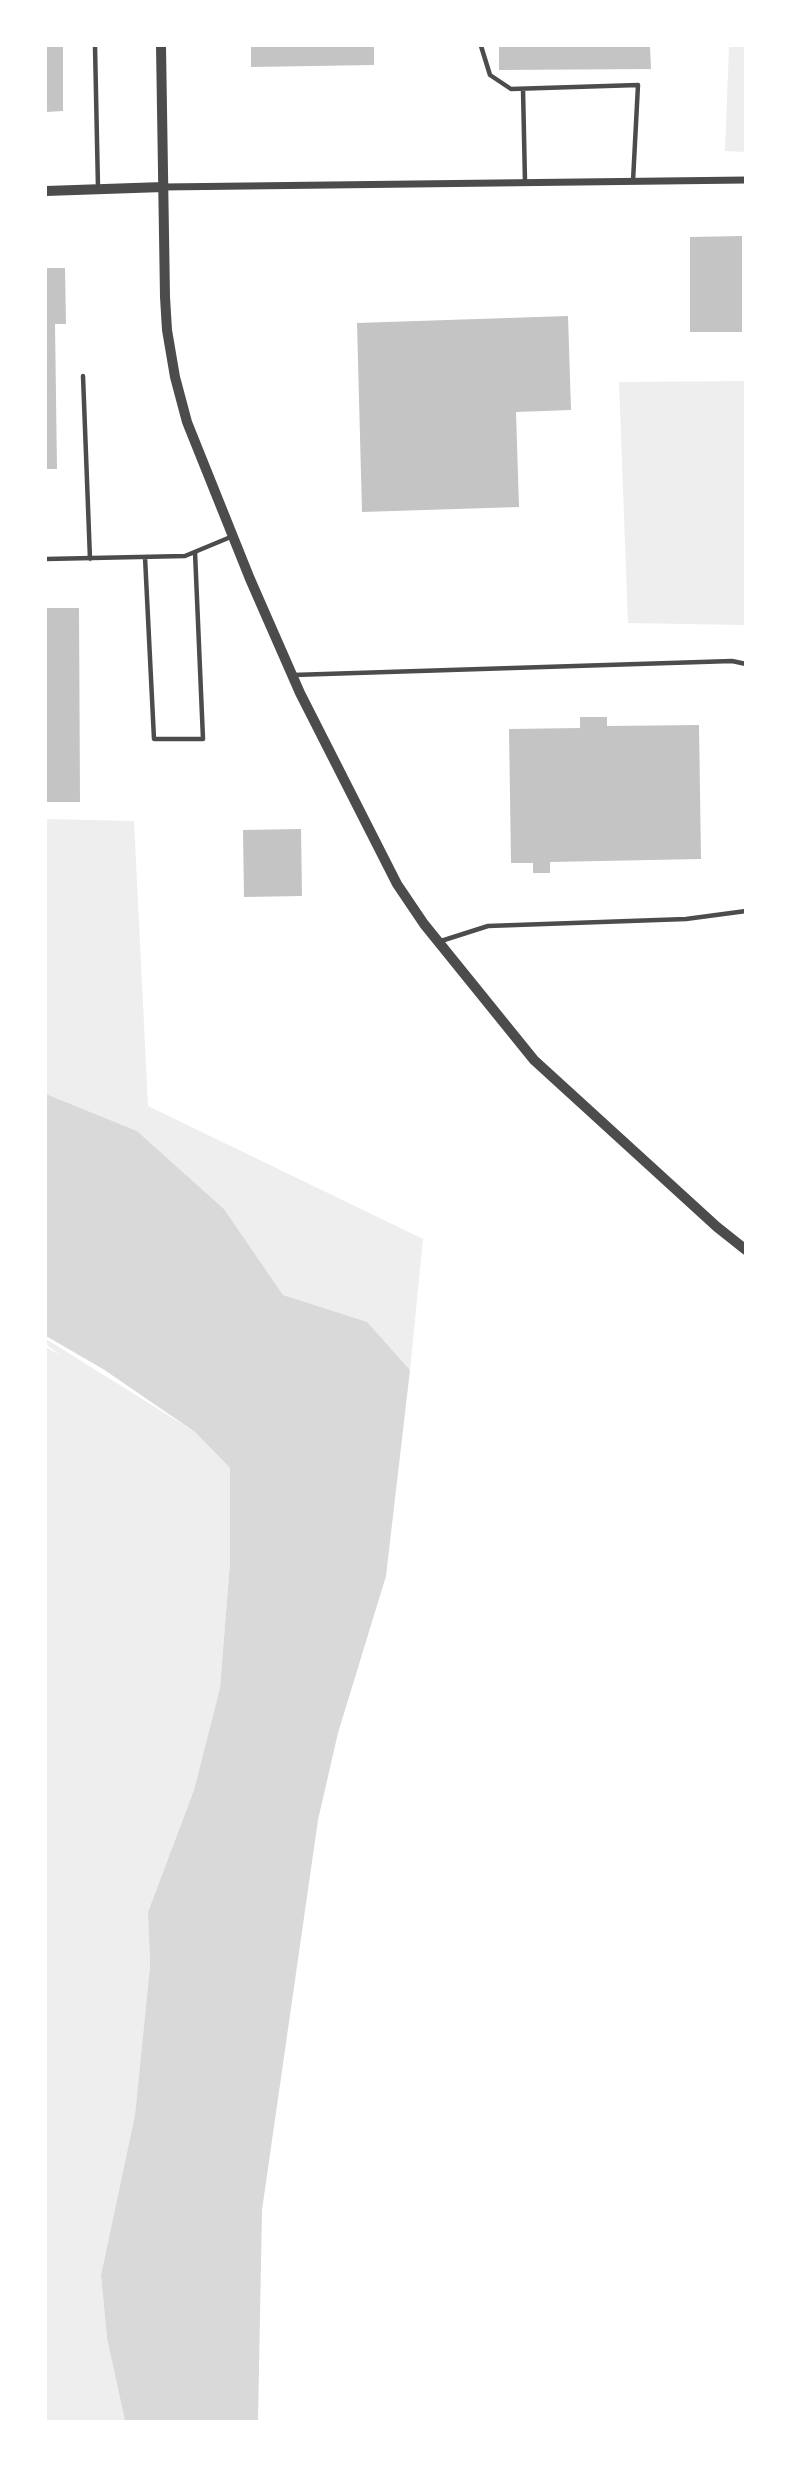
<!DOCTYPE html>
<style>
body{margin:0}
#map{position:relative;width:791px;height:2467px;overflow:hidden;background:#fff;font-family:Manrope,sans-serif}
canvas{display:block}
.frame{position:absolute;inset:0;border:47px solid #fff;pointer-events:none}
</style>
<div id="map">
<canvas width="791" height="2467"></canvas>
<div class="frame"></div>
</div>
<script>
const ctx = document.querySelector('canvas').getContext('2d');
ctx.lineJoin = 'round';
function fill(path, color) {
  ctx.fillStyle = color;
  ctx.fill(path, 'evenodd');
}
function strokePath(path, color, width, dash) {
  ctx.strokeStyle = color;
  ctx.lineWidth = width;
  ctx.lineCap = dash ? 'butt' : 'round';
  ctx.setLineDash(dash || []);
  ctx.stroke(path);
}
fill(new Path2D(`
 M729,46h16v106l-20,-1z
 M745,381v244l-117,-2 -9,-241z
 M46,819l88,2 14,285 275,133 -13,131 -38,-42 -89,-33 -59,-86 -87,-78 -91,-37z
 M46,1339l149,93 35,36v95l-10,125 -26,102 -46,122 2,54 -15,149 -34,160 6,63 18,83h-79v-1074l15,9 -15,-12z`), '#eee');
fill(new Path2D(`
 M46,1094l91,37 87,78 59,86 84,27 43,48 -24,206 -48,157 -20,87 -56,390 -4,211h-133l-18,-83 -6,-63 34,-160 15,-149 -2,-54 46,-122 26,-102 10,-125v-95l-35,-36 -92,-63 -57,-33z`), '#d9d9d9');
fill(new Path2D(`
 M46,46h17v65l-17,1z
 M251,46h123v19l-123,2z
 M499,46h151l1,23 -152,1z
 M742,236v96h-52v-95z
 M46,268h19l1,56h-11l2,145h-11z
 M568,316l3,94 -55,2 3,95 -157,5 -5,-189z
 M46,608h33l1,194h-34z
 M580,717h27v9l92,-1 2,134 -151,3v11h-17v-10h-22l-2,-134 71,-1z
 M301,829l1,67 -58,1 -1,-67z`), '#c4c4c4');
strokePath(new Path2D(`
 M95,46l3,142
 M481,46l9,29 21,14 127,-4 -5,96
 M523,89l2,93
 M83,376l7,183
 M145,557l9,182h49l-8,-187
 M46,559l139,-3 48,-20
 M293,675l439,-14 14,3
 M441,941l47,-15 198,-7 60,-8`), '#4c4c4c', 4.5);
strokePath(new Path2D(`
 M163,187l583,-7`), '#4c4c4c', 7);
strokePath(new Path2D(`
 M161,46l4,251 2,33 8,47 12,45 63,157 50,114 97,191 27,40 110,136 183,167 29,23
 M46,191l117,-4`), '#4c4c4c', 10);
</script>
